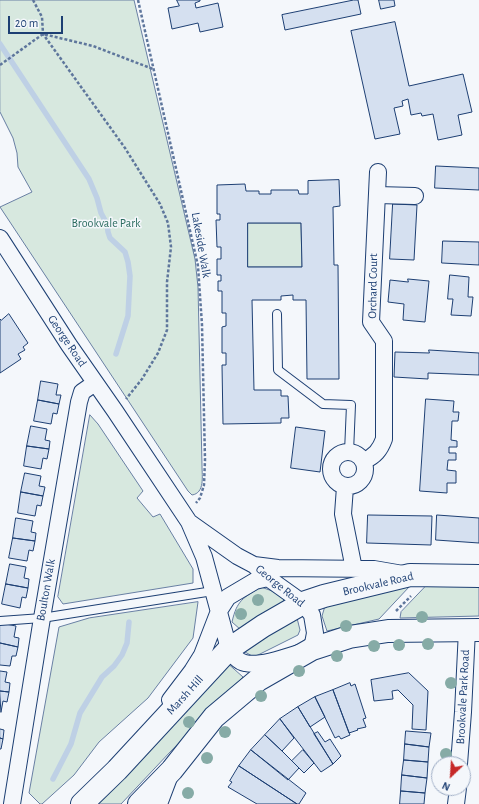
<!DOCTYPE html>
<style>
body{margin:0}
#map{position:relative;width:479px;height:804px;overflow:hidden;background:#f4f7fb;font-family:"Alegreya Sans",sans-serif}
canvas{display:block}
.north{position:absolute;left:431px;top:756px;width:40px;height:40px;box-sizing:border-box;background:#f4f7fb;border:1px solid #9eadc5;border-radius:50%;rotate:205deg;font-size:11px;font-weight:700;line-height:16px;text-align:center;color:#1d3f73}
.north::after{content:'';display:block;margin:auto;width:14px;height:18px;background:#c62828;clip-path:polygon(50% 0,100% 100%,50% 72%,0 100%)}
.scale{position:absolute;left:8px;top:16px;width:55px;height:18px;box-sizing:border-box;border:2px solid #1d3f73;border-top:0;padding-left:5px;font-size:12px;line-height:14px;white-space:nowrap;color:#1d3f73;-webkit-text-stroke:3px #f4f7fb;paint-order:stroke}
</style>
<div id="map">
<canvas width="479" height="804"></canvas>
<div class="north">N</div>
<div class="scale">20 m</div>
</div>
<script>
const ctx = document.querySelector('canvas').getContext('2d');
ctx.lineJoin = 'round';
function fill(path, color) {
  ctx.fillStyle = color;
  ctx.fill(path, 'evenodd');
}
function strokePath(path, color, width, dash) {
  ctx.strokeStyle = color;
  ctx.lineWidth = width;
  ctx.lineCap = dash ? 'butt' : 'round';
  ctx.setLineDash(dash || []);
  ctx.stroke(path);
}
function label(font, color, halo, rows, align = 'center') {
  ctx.font = font + ' "Alegreya Sans",sans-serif';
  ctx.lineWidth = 3;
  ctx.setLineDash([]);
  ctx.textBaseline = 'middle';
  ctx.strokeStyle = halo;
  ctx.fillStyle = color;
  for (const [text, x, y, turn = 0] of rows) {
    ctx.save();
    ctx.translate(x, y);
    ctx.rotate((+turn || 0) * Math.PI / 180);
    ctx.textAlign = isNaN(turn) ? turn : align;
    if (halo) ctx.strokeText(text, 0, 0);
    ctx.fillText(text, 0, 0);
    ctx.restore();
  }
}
const green = new Path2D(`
 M0,0h134l61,259 3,28 4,179c0,10 3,27 -10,29l-4,-4 -188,-284 32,-15 -14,-25 -1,-14 -4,-15 -13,-26z
 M248,223h53l1,44h-54z
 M90,415l8,9 45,67 -6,7 16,19 7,-3 33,55v14l-130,21 -5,-7z
 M427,585l52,1v30l-79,2 1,-6z
 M410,586l-31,33 -52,12 -5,-15 3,-10z
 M261,587l14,5 9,7 -1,4 -42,27 -9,-8c5,-22 11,-24 29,-35z
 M198,602l-5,36 -45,60 -49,44 -25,33 -32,29h-2l-11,-11 30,-166 30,-9z
 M297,618l3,12 -2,5 -44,22 -9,-5 3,-9z
 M225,661l18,16 -72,74 -50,53h-30z`);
fill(green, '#d7e8df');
strokePath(green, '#687fa3', 1);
strokePath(new Path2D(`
 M0,44l89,135 8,19 4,15 6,11 1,8 2,6 15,14 3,10 2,14 -2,40 -12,38
 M53,779l18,-35 9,-31 22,-36 12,-11 8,-11 5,-12 2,-21`), '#bed0e5', 5.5);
const building = new Path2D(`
 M177,0h23v1l-5,2 1,5 22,-5 5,24 -23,5 -2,-9 -26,6 -4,-21 11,-2z
 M354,0h4l3,14 -76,16 -3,-15z
 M379,0h15l1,6 -14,3z
 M395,22l14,64 54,-12 9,38 -14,3 4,20 -24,5 -5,-26 -11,2 -1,-3 -10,2 -3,-16 -6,2 1,5 -9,2 6,26 -25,5 -24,-108z
 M436,166l43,2v22l-44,-2z
 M339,180l1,26 -7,1 1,58h4l1,114h-32l-1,-79h-13v-5l-12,1v4h-29l2,90h27v6h7l1,22h-8v5l-58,1 -1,-59h4v-12h-4v-26l4,-1v-13h-4v-22h-4v-10h3v-6h-4v-16h4v-12h-4l-1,-27h4v-6h-3v-29l28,-1 1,7h13v3h12v-4h27l1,4h9v-13zM248,223h53l1,44h-54z
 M393,204l24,1 -3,55 -24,-1z
 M443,241l36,1v23l-37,-2z
 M450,275l19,2 -1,20h5l-2,19 -20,-1 2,-16h-5z
 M408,279l21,2 -4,41 -22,-2 1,-16 -16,-2 2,-22 18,2z
 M9,314l19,29 -5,4 2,3 -7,4 3,5 -21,14v-54l1,1z
 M429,350l50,3v22l-51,-2v6l-34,-2 1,-25 34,1z
 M41,381l17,3 -2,11h5l-2,9 -21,-4z
 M426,399l28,2 -1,11h6l-1,9h-6l-1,19 6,1v6h-8v6h7v7h-8l-1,10 9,1v12h-9v10l-27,-2z
 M38,400l21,4 -2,10 -4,-1 -2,11 -17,-3z
 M31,426l16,3 -2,11 5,1 -1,8 -22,-3z
 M296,427l29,4 -5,41 -29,-4z
 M27,446l22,3 -2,10 -4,-1 -2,11 -17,-3z
 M25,473l16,3 -2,10 6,1 -2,9 -22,-4z
 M21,492l22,4 -2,10 -4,-1 -2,11 -17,-3z
 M368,515l64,1 -1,29 -64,-2z
 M437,515l42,3v25l-43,-3z
 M16,518l17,3 -2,11 5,1 -1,8 -22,-3z
 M13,538l22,3 -2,10 -4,-1 -2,11 -18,-3z
 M10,564l16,3 -2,11 5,1 -1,9 -22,-4z
 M6,584l22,4 -2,10 -4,-1 -2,11 -18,-4z
 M0,623l16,3 -2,11 5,1 -1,9 -18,-4z
 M0,643l18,4 -2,9h-4l-2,10 -10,-1z
 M0,671l7,1 -2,10 5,1 -1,9 -9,-1z
 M409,673l19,18 -2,39 -14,-1 1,-24 -15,-15 -6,1 1,8 -19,2 -3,-21z
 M350,683l1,3 4,-2 11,34 -3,1 3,8 -9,2 1,1 -9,3 -16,-43z
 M333,690l17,45 -9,4 -2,-3 -4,2 -20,-41z
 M0,691l9,1 -2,10 -4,-1 -2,11z
 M315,697l10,20 -15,10 -12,-20z
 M298,707l35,57 -12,8 -41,-53z
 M280,719l14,19 -12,13 -17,-16z
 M0,729l4,1 -1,9 -3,-1z
 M406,731l25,2 -2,14 -24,-3z
 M318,732l7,10 5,-3 11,17 -8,8 -19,-30z
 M265,735l17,16 17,17 -11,12 -37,-30z
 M0,738l3,1 -2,10h-1z
 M405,744l24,3 -1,15 -24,-2z
 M251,750l55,43 -7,11h-2l-58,-38z
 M303,750l11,13 -10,10 -12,-12z
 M404,760l24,2 -1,16 -25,-3z
 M239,766l58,38h-40l-29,-17 4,-5 -2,-1z
 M402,775l25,3 -2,15 -24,-2z
 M401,791l24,2 -1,11h-24z`);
fill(building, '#d5e0f0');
strokePath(building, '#1d3f73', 1);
const lane = new Path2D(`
 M277,314l1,56 45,34 28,1 -2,47
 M0,621l42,-3 171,-27`);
const street = new Path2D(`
 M377,195l38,1
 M0,238l69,107 46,66 74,111 15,35 25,92c4,6 9,13 16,14 18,4 49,-9 67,-14l3,-16 -3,-18 -9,-12 -35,-25 -14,-13 -17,-9 -48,-34
 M331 469a17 17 0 1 1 34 0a17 17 0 1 1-34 0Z
 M364,461c11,-5 16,-11 20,-22v-98l-13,-19 7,-150
 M345,487l-2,27 11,55
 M254,565l24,3 96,1 29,5
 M170,700l22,-29 10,-16 17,-44 9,-14 27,-16 13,-3
 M459,764l4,-52 4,-82
 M12,804l30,-186 37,-216 3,-10 13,-9
 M159,804l11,-29
 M456,804l2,-16`);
const primary = new Path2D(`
 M82,804l35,-34 112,-121 34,-23 40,-23 21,-7 86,-21 69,1
 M139,804l33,-34 42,-53 44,-37 54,-31 37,-12 39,-6 91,-1`);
strokePath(lane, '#1d3f73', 10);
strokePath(street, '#1d3f73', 18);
strokePath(primary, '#1d3f73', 24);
strokePath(new Path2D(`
 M33,0l9,17 1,17 82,114 35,56 8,19 3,24 -4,35v48l-9,23 -16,26 -16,20
 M138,0l60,266 4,59 3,135 -1,25 -4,13 -4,5
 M0,65l43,-31 50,12 60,23
 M396,611l15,-15`), '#5e769c', 2.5, [3, 2]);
strokePath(lane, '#f4f7fb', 8);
strokePath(street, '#f4f7fb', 16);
strokePath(primary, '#f4f7fb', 22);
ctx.fillStyle = '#86aba6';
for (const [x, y] of [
 [258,600],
 [241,614],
 [422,617],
 [346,626],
 [428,644],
 [399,645],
 [374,646],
 [337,656],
 [299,671],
 [451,683],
 [261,696],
 [189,722],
 [225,732],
 [446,754],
 [207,758],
 [188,793]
]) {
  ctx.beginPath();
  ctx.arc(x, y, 6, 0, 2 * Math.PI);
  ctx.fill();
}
label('12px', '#2c6c60', '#f4f7fb', [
 ["Brookvale Park",106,223]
]);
label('12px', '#1d3f73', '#f4f7fb', [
 ["Lakeside Walk",201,245,80],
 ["Orchard Court",373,286,-89],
 ["George Road",67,341,56],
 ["Brookvale Road",378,584,-13],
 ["George Road",280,586,39],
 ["Boulton Walk",46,590,-80],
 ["Marsh Hill",185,695,-48],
 ["Brookvale Park Road",463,697,-87]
]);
</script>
